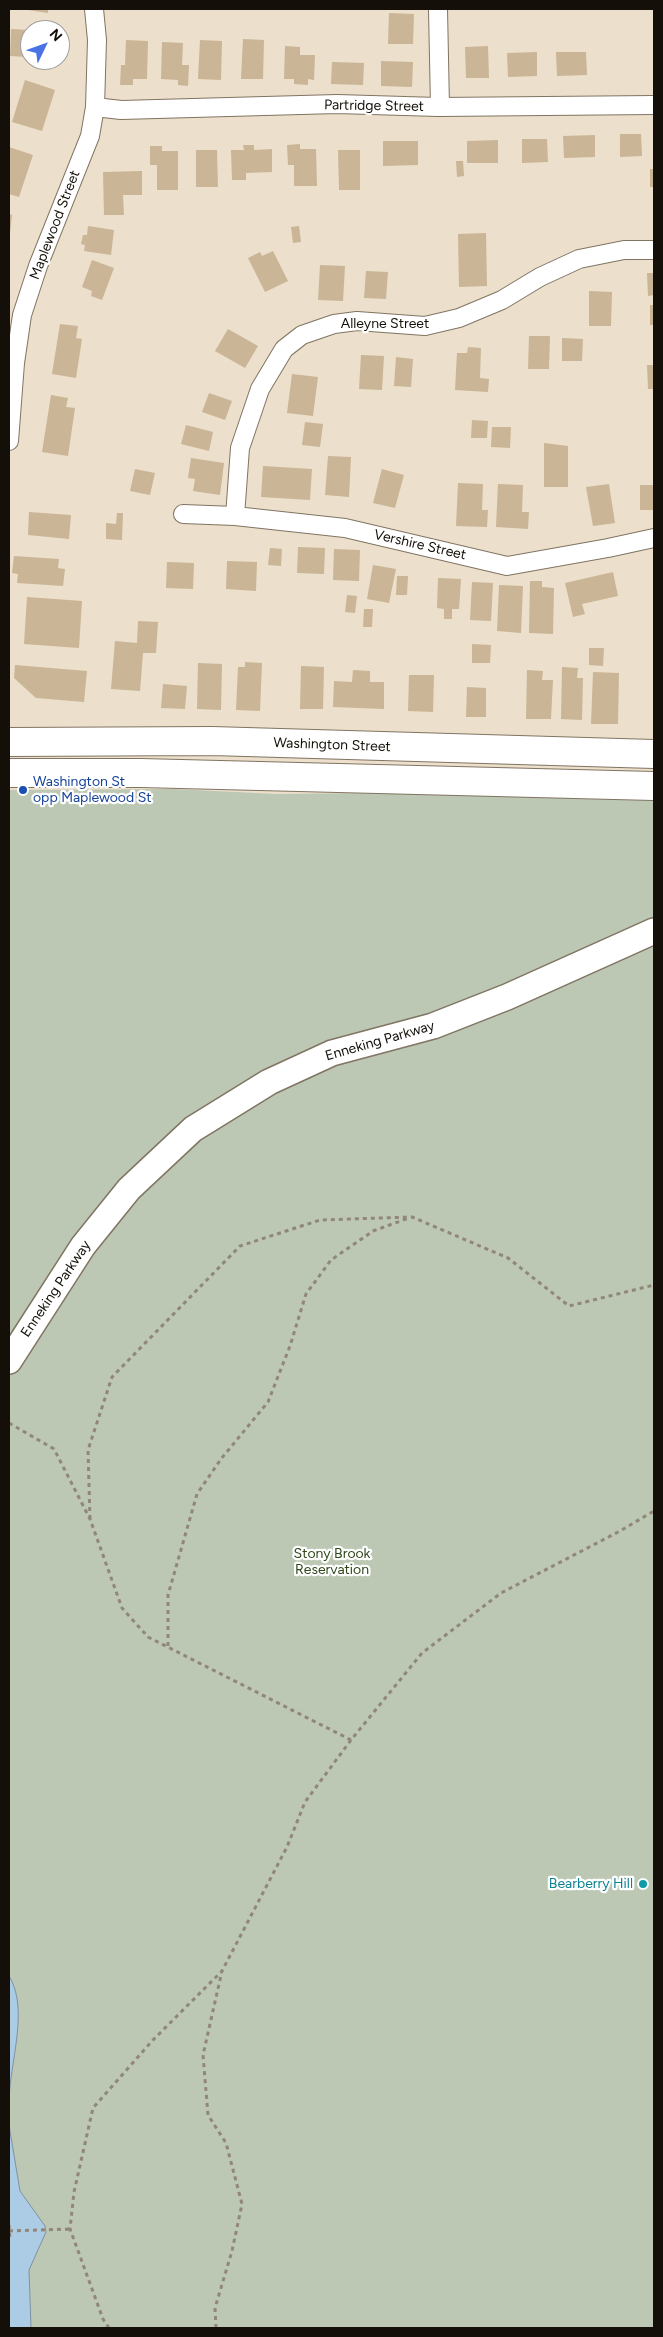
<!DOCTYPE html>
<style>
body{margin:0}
#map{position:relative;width:663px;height:2337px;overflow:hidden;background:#ecdfcb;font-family:Figtree,sans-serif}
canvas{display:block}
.frame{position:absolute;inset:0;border:10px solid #141009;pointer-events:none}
.north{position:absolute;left:20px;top:20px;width:50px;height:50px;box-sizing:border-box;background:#fff;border:1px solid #a19f9d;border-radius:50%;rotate:48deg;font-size:14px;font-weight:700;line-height:20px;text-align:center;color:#141009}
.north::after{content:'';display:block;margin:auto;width:18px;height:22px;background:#4972e4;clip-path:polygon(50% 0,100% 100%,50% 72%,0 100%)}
</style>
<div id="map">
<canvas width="663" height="2337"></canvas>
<div class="frame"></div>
<div class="north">N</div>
</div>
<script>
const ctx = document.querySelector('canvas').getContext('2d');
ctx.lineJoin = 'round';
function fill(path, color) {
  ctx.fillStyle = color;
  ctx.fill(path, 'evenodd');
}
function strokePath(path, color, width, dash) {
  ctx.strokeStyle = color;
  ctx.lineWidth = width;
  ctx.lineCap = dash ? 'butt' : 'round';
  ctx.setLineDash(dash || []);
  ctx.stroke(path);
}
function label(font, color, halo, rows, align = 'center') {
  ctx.font = font + ' Figtree,sans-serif';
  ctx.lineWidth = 4.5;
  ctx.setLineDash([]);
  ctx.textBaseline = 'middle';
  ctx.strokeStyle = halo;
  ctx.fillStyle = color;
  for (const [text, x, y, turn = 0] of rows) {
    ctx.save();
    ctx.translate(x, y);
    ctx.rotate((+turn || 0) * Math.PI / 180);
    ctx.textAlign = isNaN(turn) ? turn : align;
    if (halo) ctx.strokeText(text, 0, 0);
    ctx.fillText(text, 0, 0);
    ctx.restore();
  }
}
fill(new Path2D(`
 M174,789l102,5 189,-2 189,4v1532h-645v-1538z`), '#bcc7b4');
const water = new Path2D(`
 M9,1976c21,33 0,88 0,127z
 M9,2125l11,66 25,35 1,6 -17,38 2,58h-22z`);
fill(water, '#accbe4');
strokePath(water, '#7e93a2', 1);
fill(new Path2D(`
 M21,9h27v4z
 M389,13l25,1 -1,30h-25z
 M11,29l19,1v30h12v3l-16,-1v-5l-16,-1z
 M243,39l21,1 -1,39h-22z
 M126,40l22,1 -1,38h-14v6h-13l1,-20h4z
 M200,40l22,1 -1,39 -23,-1z
 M162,42l21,1 -1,22h7l-1,21 -10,-1v-5l-17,-1z
 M285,46l15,1v8h15l-1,25 -6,-1v6l-14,-1v-5h-10z
 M488,46l1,32h-23l-1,-31z
 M537,52v24l-29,1 -1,-24z
 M556,52h30l1,23 -30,1z
 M381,61l32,1 -1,25 -31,-1z
 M332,62l32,1 -1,22 -32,-1z
 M25,80l30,10 -13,41 -30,-9z
 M620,134h21l1,22 -22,1z
 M595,135v22l-31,1 -1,-22z
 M522,139h25l1,23 -26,1z
 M498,140v23h-31v-22z
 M383,141h35v24l-35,1z
 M300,144v5h16l1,37h-23v-21h-6l-1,-20z
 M243,145h11v5l18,-1v23l-26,1v7h-14l-1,-30h13z
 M150,146h12v5h16v39h-21v-25h-7z
 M9,147l24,8 -14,42 -10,-3z
 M196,150h21l1,37h-22z
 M338,150h22v40h-21z
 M456,161h7l1,15 -7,1z
 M650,169h4v18h-4z
 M142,171v24h-19l1,20h-20l-1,-43z
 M9,214l3,1 -2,19 -1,-1z
 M88,226l26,4 -3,25 -27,-4 1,-6 -4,-1 2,-9h4z
 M299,226l2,16 -8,1 -2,-16z
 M486,233l1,53 -28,1 -1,-53z
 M273,251l15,30 -23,11 -17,-34 12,-6 2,4z
 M92,260l22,8 -12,32 -11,-4 1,-5 -10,-4z
 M320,265l25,1 -2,35 -25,-1z
 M366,271l22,1 -2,27 -22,-1z
 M647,273h7v22l-6,1z
 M589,291l23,1 -1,34h-22z
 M650,305h4v20h-4z
 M60,324l18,2 -2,12 6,1 -6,39 -24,-4z
 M228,329l30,17 -13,22 -30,-17z
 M529,336h21l-1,33h-21z
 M562,338l21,1 -1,22h-20z
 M468,347l13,1 -1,30 9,1 -1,13 -33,-2 2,-37h10z
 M361,355l23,1 -2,34 -23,-1z
 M396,357l17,2 -2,28 -17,-1z
 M647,365h7v24h-6z
 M292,374l26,3 -5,39 -26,-3z
 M209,393l23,8 -7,19 -23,-8z
 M51,395l17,3 -2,9 9,1 -7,48 -26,-4z
 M472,420l16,1 -1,17h-16z
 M305,422l18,2 -3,23 -18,-2z
 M186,425l27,7 -4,19 -28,-7z
 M492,427h19l-1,21 -19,-1z
 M544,443l24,3v41h-24z
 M328,456l23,1 -2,40 -24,-2z
 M191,458l33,5 -4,32 -27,-4 2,-12 -7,-1z
 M263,466l49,3 -2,31 -49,-3z
 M135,469l20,4 -5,22 -20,-4z
 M382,469l22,6 -9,33 -22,-5z
 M458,483l25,1 -1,26h6l-1,17 -31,-1z
 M498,484l25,1 -1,27h7l-1,17 -32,-2z
 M609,484l6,39 -22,3 -7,-39z
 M640,485h14v25h-14z
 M29,512l42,3 -2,24 -41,-4z
 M117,513h6l-1,27 -16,-1v-16l10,1z
 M298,547l27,1 -1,26 -27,-1z
 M270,548l12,1 -1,17 -13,-1z
 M334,549l26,1 -1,31 -26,-1z
 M14,556l45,3 -1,9 7,1 -2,17 -46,-3 1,-9 -6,-1z
 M227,561l30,1 -1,29 -30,-2z
 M167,562l27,1 -1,26 -27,-1z
 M373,565l23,4 -7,34 -22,-4z
 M613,572l5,24 -36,8 3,10 -12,3 -8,-34z
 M397,576h11l-1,19h-11z
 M438,578l23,1 -2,30h-7v10h-8v-10l-7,-1z
 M530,581h12v6l12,1 -1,46 -24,-1z
 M472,582l21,1 -2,38 -21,-1z
 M499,585l24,1 -2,47 -24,-2z
 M347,595l10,1 -2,17 -10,-1z
 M27,597l55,4 -3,47 -55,-4z
 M364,609h9l-1,18h-9z
 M138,621l20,1 -2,31h-13l-3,38 -29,-2 4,-48 22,2z
 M472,644l19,1 -1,18h-18z
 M589,648h15l-1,18 -14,-1z
 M245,662l17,1 -2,48 -24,-1 2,-43h7z
 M198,663l24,1 -1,46 -24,-1z
 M15,665l72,6 -3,31 -48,-4 -22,-20z
 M301,666l23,1 -1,42h-23z
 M562,667l16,1 -1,10h6l-1,42 -21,-1z
 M353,670l17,1v11h14v27l-51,-2 1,-26 18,1z
 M527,670l16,1 -1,9h11l-2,39h-25z
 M593,672l26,1 -1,51h-27z
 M409,675h25l-1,37 -25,-1z
 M163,684l24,2 -2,23 -24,-1z
 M467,687l19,1v29h-20z`), '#cab596');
const street = new Path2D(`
 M438,9l2,98
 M95,107l26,3 216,-6 101,3 216,-2
 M9,441l6,-78 7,-48 16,-49 52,-130 5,-29 2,-67 -3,-31
 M183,514l52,2 110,12 162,38 101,-18 46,-10
 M235,516l5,-68 20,-59 24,-40 18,-14 32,-11 23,-3 68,5 34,-8 43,-18 38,-23 39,-18 45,-9h30`);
const secondary = new Path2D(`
 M9,1361l74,-115 46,-57 64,-60 76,-47 63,-29 101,-27 74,-29 147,-66`);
const primary = new Path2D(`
 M9,742l203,-1 442,13
 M9,773h132l513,13`);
strokePath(street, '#807462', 20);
strokePath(secondary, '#807462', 28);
strokePath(primary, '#807462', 30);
strokePath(new Path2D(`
 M9,1423l45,26 36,70 32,89 26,29 203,103
 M90,1519l-2,-69 24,-73 128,-131 80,-26 92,-3 96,41 61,48 85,-21
 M168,1646v-51l29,-101 24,-35 47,-57 22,-56 16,-52 25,-34 42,-29 36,-13
 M9,2225l1,14
 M9,2231l61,-2
 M109,2328l-6,-9 -33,-90 4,-37 19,-84 59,-67 70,-70
 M216,2328l-1,-20 17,-57 10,-47 -16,-61 -18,-28 -5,-60 19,-84 65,-124 18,-45 46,-62 71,-87 79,-60 119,-62 34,-20`), '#908778', 3, [4, 4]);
strokePath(street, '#fff', 18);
strokePath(secondary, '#fff', 25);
strokePath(primary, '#fff', 28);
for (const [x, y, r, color] of [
 [23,790,5,"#1a4fb4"],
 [643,1884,5,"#0f9aa8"]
]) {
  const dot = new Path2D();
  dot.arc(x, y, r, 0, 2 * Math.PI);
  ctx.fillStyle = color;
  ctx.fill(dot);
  strokePath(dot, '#fff', 2);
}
label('14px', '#141009', '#fff', [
 ["Partridge Street",374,106,1],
 ["Maplewood Street",55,225,-69],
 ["Alleyne Street",385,324],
 ["Vershire Street",420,545,13],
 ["Washington Street",332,745,2],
 ["Enneking Parkway",380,1041,-16],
 ["Enneking Parkway",56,1289,-56]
]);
label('14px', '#164399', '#fff', [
 ["Washington St",33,782],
 ["opp Maplewood St",33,798]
], 'left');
label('14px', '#2f4719', '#fff', [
 ["Stony Brook",332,1554],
 ["Reservation",332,1570]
]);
label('14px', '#0d838f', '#fff', [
 ["Bearberry Hill",633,1884]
], 'right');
</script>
